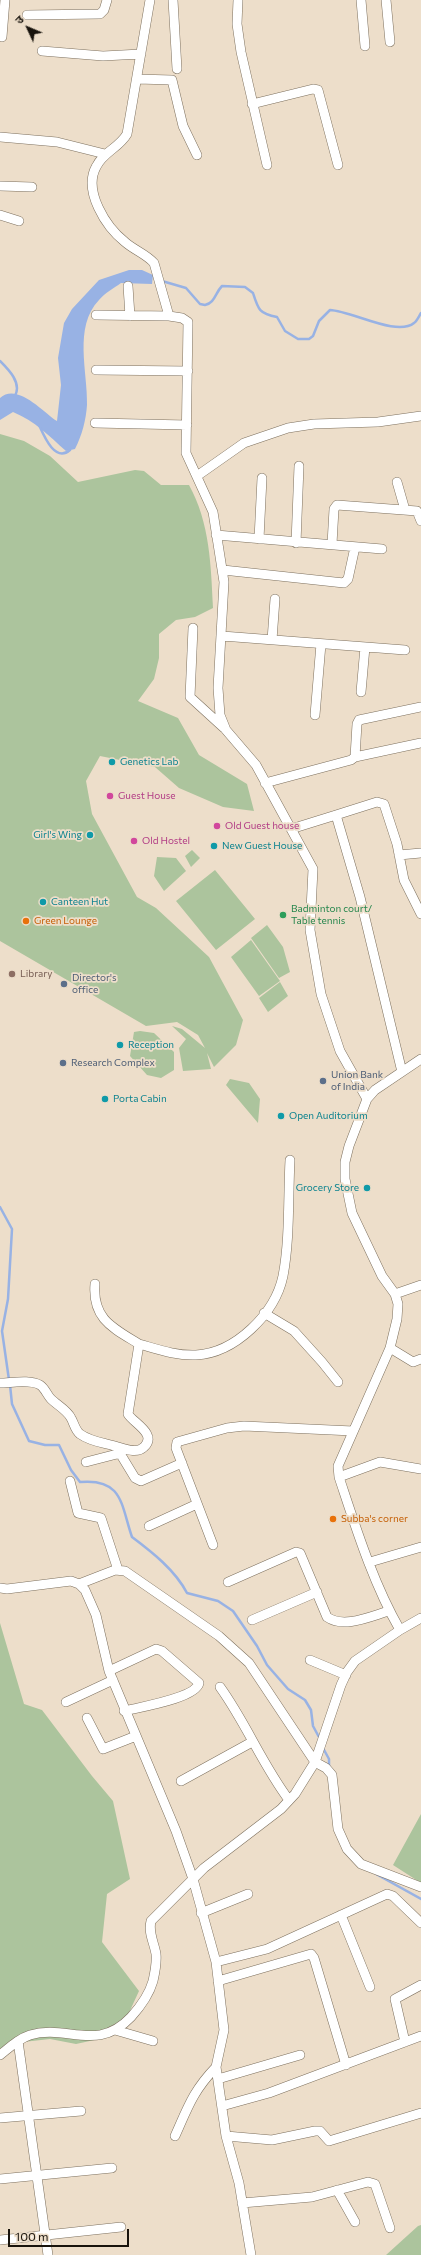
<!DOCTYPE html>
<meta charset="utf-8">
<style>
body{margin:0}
#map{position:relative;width:421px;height:2255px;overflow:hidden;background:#eddeca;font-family:Commissioner,"Noto Sans Devanagari",sans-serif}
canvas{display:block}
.north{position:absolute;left:8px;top:8px;width:40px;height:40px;-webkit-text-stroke:3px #eddeca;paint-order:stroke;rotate:314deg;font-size:11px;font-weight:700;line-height:16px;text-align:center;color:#18130c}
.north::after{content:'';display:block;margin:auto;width:14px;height:18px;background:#18130c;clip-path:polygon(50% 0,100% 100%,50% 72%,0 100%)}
.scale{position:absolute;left:8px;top:2229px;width:121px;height:18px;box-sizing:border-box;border:2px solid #18130c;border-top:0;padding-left:5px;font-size:12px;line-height:14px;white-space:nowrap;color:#18130c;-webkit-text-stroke:3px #eddeca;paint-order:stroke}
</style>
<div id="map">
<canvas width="421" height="2255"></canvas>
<div class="north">उ</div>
<div class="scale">100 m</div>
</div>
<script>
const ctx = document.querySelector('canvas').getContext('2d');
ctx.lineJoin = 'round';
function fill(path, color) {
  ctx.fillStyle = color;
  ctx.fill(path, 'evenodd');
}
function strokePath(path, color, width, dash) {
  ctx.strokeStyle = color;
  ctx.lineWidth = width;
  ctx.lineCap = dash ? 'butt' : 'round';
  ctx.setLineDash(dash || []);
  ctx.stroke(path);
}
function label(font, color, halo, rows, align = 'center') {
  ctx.font = font + ' Commissioner,sans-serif';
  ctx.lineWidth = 3.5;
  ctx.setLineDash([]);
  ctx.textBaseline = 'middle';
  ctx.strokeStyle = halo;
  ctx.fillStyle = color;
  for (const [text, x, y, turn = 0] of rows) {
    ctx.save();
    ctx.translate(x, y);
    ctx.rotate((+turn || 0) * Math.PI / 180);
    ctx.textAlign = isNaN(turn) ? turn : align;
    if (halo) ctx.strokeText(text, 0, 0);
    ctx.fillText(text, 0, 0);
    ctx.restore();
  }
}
fill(new Path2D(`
 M0,434l24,7 26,15 28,26 57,-12 9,1 17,14h28c21,38 22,81 24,123l-18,9 -19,3 -17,14v24l-5,21 -16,22 40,17 21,37 48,29 7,27 -31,-4 -44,-19 -24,-21 -55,-11 -14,25 6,33 45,83 19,11 53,49 34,63 -7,25 -22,22 -7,-14 4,16 -28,2 -4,-23 7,-9 -14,-13 10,3 23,19 -7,-13 -21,-13 -31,4 -146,-85z
 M192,850l8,8 -9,9 -6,-11z
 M157,857l19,1 10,13 -22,20 -10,-15z
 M215,870l40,49 -39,31 -40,-49z
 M267,925l16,22 7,25 -11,6 -28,-40z
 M251,940l29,41 -21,15 -28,-39z
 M280,982l8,14 -20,16 -9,-14z
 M140,1031l14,2 20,19v18l-13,8 -14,-3 -17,-19 4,-24z
 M230,1079l19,4 11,16 -2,24 -32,-38z
 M0,1623l24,81 18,6 50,66 21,25 17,78 -23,15 -5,48 37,49 -12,26 -28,22 -23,5 -26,-5 -36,4 -14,13z
 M421,1814v69l-28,-18z
 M421,2225v30h-35l32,-29z`), '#acc49d');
fill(new Path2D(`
 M129,270h13l11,5 -1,9 -31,-1c-7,5 -16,10 -22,17 -26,27 -11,72 -12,105 -1,15 -5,30 -12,44l-9,2c-17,-15 -31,-30 -53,-39l-13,8v-22c17,-16 43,14 57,23l4,-36 -3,-27 6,-35 8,-14 27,-29z`), '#98b2e4');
strokePath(new Path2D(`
 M162,281l24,7 14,16 5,1c10,-2 10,-12 17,-19l23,1 8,6c5,16 6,21 24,24l8,14 13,8h11l4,-3 6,-15 11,-11c22,1 67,27 84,13 3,-2 5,-7 7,-10
 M0,361c9,9 22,22 15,35
 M39,425c5,11 16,38 31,25
 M0,1207l12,22 -4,70 -6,32 7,49
 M10,1385l2,19 17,37 16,4h14l12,25 9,12c43,-4 41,23 52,55 20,15 43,33 55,56l31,8 15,10 24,35 10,19 21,24 17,11 6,10 2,16 7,13
 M323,1748l6,11v8
 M376,1874l45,25`), '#98b2e4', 2.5);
const minor = new Path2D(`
 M150,0l-23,134c-8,14 -24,18 -31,33 -13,24 10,60 29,75 9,8 21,12 29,21l15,53 13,2 6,4 -2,131 27,59 11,70 -6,106 2,27 6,15 30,35 57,104 -3,61 11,64 19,57 27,48
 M173,0l4,69
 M238,0l-1,24 4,28 26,113
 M361,0l4,46
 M386,0l4,42
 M27,15l73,-1 4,-4 3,-10
 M2,37l3,-37
 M42,51l61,5 38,-2
 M137,79l35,1 11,46 14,29
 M252,104l61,-15 5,1 20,75
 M0,137l57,5 48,12
 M0,186l32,1
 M0,215l19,6
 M128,286l2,30
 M96,315l73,1
 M96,370l92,1
 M95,423l92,2
 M197,476l47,-33 44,-15 26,-4 64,-2 43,-6
 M397,482l8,28
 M216,535l166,14
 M259,539l3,-61
 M296,543l3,-77
 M332,544l2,-35 3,-4 80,6 4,10
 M223,570l121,13 4,-4 7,-32
 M193,628l-3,69 34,31
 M222,636l183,14
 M272,640l3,-41
 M361,692l4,-45
 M315,715l6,-71
 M355,757l66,-14
 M265,783l86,-23 4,-3 2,-33 2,-4 62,-13
 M291,829l45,-14
 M399,855l22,-2
 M402,1072l-42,-175 -24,-82 41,-13 7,2 13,40 7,36 17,34
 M95,1284c-3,35 18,44 44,60
 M395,1294l26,-9
 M264,1313l30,18 28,31 16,20
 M390,1348l23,14 8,-3
 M0,1383c11,0 30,-4 40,2 5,3 7,10 11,14 6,6 16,11 20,19 3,5 4,12 9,16 11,8 25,9 38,13 7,2 19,7 26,0 14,-13 -12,-25 -16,-33l11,-70c18,5 37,12 57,11 39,-2 79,-41 87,-79 7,-37 5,-78 7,-116
 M86,1462l31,-8 4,1 14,23 6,3 41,-18
 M339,1477l41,-15 41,7
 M70,1481l8,32 23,5 17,52
 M149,1526l48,-22
 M213,1545l-37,-97 1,-6 50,-14 17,-2 109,5
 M370,1562l51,-15
 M228,1582l68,-30 4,1 27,64c17,12 44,-1 62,-6
 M79,1584l36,-14 10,1 94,65 30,27 66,99 11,6 6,7 6,54 9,20 14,15 60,23
 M0,1588l7,1 64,-8 8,3 6,6 11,25 13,56 67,160 17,48 23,83 8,68 -8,37 10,69 13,47 12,72
 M252,1620l65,-28
 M400,1630c-27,-47 -44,-102 -61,-153l-1,-11 52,-118 7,-29 1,-15 -3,-10 -13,-18 -30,-63 -7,-34v-17l4,-16 18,-47 8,-9 46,-31
 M310,1660l36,15
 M109,1671l47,-22 6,2 37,32c-3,15 -59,24 -75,28
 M220,1687c26,36 42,77 69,113
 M66,1702l47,-22
 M87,1718l16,31 33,-13
 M181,1781l71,-39
 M201,1913l47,-19
 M341,1915l29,72
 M216,1962l51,-13 120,-55 6,2 28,27
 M218,1981l93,-27 3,4 32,107
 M115,2030l38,11
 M18,2041l30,214
 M405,2042l-10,-43 26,-14
 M0,2055c10,-8 18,-16 30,-20 37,-11 67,18 101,-18 10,-11 18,-22 22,-36 2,-9 4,-18 3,-27 -2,-12 -8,-21 -5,-33l53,-53 77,-59 14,-15 20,-32 26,-77 6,-13 8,-11 45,-31 21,-12
 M218,2079l82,-24
 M222,2106l47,-13 152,-57
 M0,2118l81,-7
 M175,2136c13,-29 18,-45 41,-69
 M226,2136l46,4 43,-9h5l9,10 92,-28
 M0,2179l112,-11
 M337,2190l18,32
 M242,2203l70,-6 56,-15 7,2 15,44
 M0,2240l121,-13`);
strokePath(minor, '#7d705e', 10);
strokePath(minor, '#fff', 9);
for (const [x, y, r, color] of [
 [112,762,4,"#0f9aa8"],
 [110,796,4,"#d1479c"],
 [217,826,4,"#d1479c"],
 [90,835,4,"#0f9aa8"],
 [134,841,4,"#d1479c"],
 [214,846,4,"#0f9aa8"],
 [43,902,4,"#0f9aa8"],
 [283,915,4,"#2e9e5b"],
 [26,921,4,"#e8710a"],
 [12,974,4,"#8d6e63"],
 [64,984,4,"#5c6f8a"],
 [120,1045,4,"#0f9aa8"],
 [63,1063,4,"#5c6f8a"],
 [323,1081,4,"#5c6f8a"],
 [105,1099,4,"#0f9aa8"],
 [281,1116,4,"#0f9aa8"],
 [367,1188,4,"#0f9aa8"],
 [333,1519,4,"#e8710a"]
]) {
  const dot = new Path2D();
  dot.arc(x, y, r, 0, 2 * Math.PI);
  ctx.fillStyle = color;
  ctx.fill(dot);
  strokePath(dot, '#eddeca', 1.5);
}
label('10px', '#0d838f', '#eddeca', [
 ["Genetics Lab",120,762],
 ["Girl's Wing",82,835,"right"],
 ["New Guest House",222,846],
 ["Canteen Hut",51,902],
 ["Reception",128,1045],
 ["Porta Cabin",113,1099],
 ["Open Auditorium",289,1116],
 ["Grocery Store",359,1188,"right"]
], 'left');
label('10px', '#b23c85', '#eddeca', [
 ["Guest House",118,796],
 ["Old Guest house",225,826],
 ["Old Hostel",142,841]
], 'left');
label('10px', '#27864d', '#eddeca', [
 ["Badminton court/",291,909],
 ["Table tennis",291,921]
], 'left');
label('10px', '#c56008', '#eddeca', [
 ["Green Lounge",34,921],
 ["Subba's corner",341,1519]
], 'left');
label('10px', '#785e54', '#eddeca', [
 ["Library",20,974]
], 'left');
label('10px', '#4e5e75', '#eddeca', [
 ["Director's",72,978],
 ["office",72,990],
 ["Research Complex",71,1063],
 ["Union Bank",331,1075],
 ["of India",331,1087]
], 'left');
</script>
